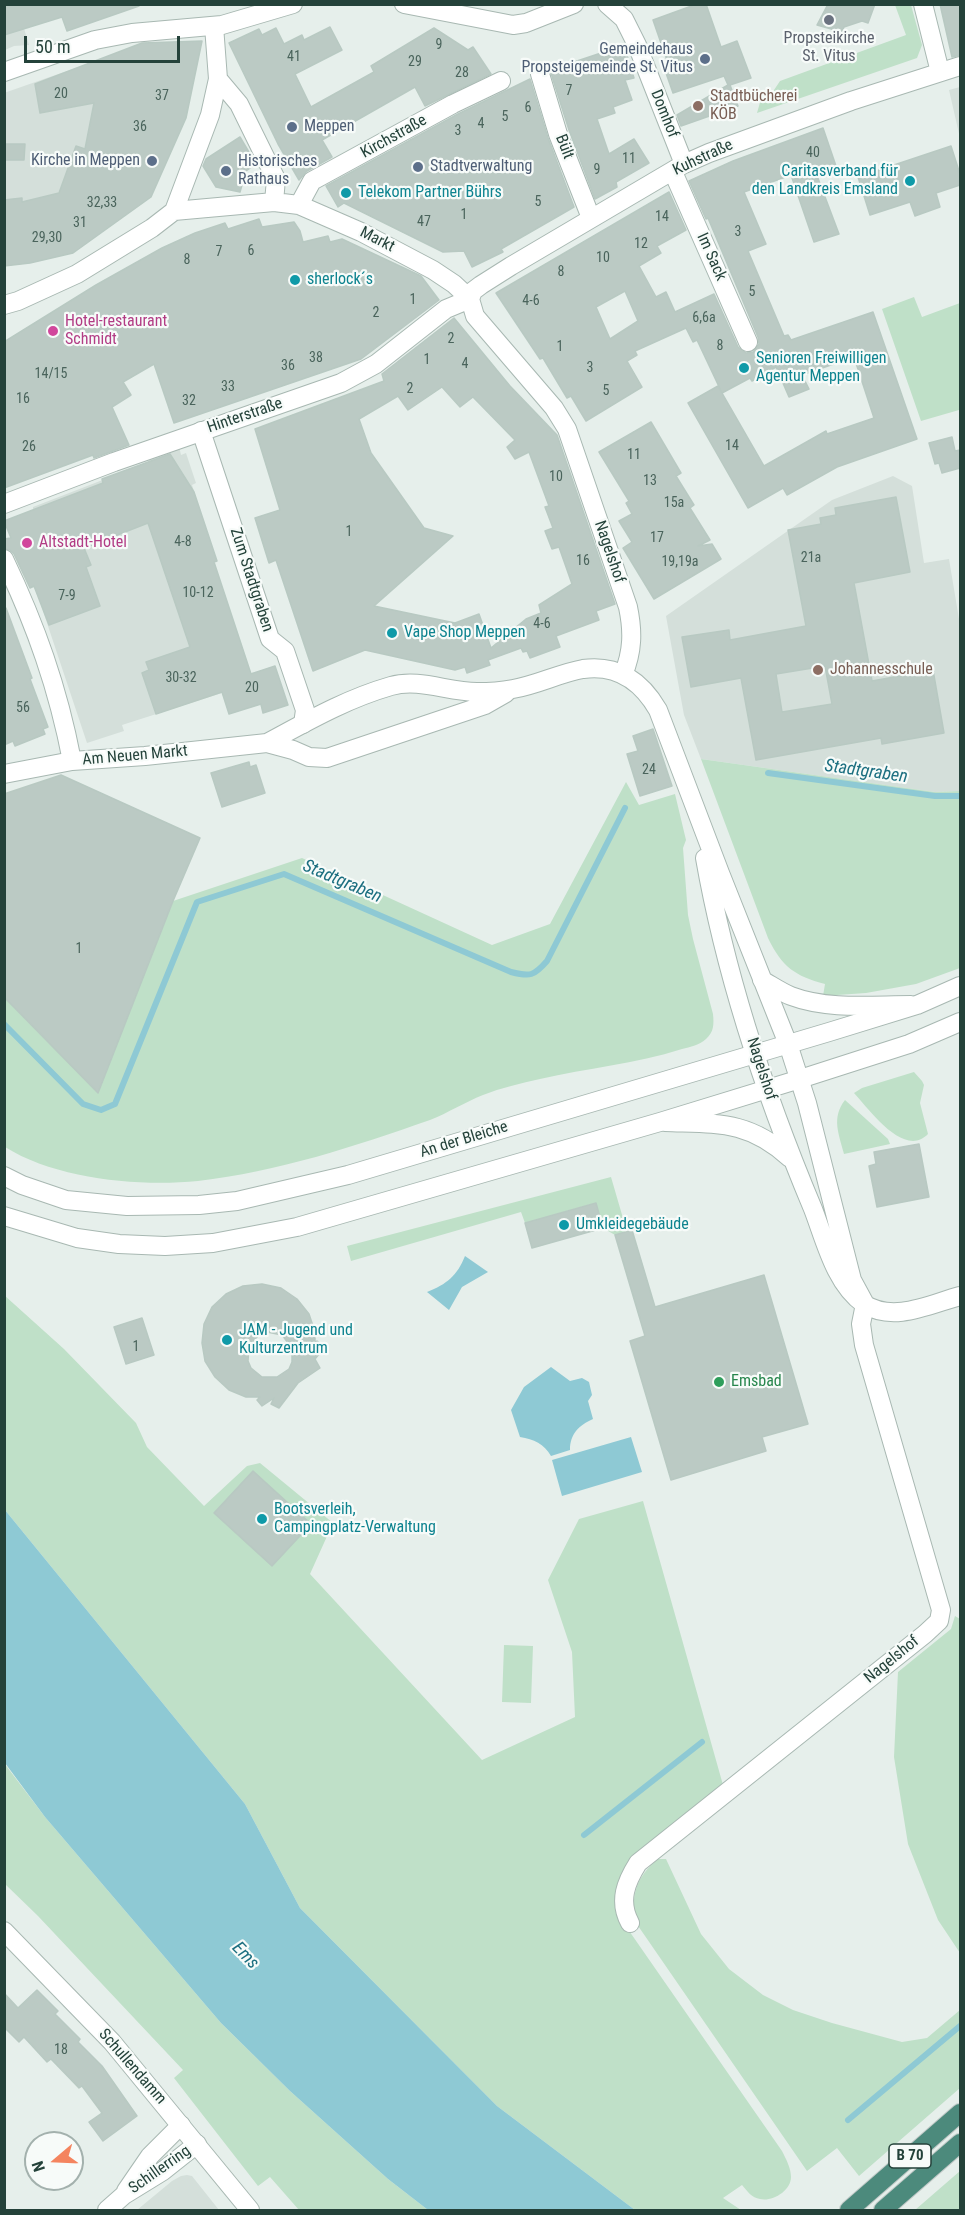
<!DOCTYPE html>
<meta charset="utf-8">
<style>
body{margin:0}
#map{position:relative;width:965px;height:2215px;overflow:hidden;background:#e6efeb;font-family:"Roboto Condensed",sans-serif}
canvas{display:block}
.frame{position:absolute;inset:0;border:6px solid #24423a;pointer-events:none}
.north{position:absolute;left:24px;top:2131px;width:60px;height:60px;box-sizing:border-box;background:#f7fbf9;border:2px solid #a3b1ad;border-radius:50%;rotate:251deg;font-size:16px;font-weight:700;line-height:24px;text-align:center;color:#24423a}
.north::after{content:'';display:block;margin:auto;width:21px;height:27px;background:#f4845f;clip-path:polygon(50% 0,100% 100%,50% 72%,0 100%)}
.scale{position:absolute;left:24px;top:36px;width:156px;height:27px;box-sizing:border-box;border:3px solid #24423a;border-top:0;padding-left:8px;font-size:18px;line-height:21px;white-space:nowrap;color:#24423a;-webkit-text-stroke:4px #f7fbf9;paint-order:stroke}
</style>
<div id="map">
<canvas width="965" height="2215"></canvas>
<div class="frame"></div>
<div class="north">N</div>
<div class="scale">50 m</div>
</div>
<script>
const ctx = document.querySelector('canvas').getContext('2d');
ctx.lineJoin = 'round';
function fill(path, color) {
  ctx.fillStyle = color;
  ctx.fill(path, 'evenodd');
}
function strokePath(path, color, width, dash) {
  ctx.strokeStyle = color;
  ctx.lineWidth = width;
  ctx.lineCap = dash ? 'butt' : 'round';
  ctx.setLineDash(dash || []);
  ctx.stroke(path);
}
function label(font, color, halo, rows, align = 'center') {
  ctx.font = font + ' "Roboto Condensed",sans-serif';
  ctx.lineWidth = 4.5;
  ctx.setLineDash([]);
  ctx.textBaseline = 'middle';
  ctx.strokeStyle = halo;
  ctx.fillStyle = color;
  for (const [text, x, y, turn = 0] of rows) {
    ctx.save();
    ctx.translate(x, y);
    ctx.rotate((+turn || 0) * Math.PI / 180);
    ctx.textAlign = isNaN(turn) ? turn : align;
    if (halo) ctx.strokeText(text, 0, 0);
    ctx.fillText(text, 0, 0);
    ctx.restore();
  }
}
fill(new Path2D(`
 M4,5h13l12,40 -15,1 -9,4z
 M202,41l-16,77 -35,79 -78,56 -42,10 -26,3 -1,-173 100,-35z
 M960,87v51l-11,-48z
 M179,446l2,9 5,-2 10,30 -4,2 25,76 -3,1 37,111 24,-7 13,39 -25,8 -3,-9 -31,10 -7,-21 -100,32 2,6 -37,12 -52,-156 -5,1 -25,-67 28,-11v-3l116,-45 -1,-4z
 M893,476l19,10 12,77 25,-4 11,66v166l-25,1 -234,-33 -17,-44 -18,-99 166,-116z
 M187,2175l5,1 27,34h-82l35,-29 9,-5z`), '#d4dfda');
fill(new Path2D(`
 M895,5h16l11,40 -5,13 -160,55 4,-14 9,-3 10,-15 126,-46z
 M914,297l8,20 38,-14v111l-1,-4 -38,11 -39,-112z
 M701,759l234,33 25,-1v177l-44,16 -50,9 -43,3 2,-12c-30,-8 -43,-17 -57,-46z
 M626,782l13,23 36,-11 11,46 -3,8 5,67 5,24 20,75c1,10 1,18 -7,25 -6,6 -16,8 -24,10 -47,15 -95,19 -142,30 -19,4 -39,9 -57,16 -18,7 -35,18 -53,25 -74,26 -153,52 -232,61 -59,6 -142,-2 -193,-34l-1,-150 94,95 75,-191 129,-43 190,87 58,-21z
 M914,1072l8,9 2,4 -4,18 8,31c-24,25 -59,-25 -74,-41l8,-5z
 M845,1100l43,39 2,5 -46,10c-5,-20 -13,-36 1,-54z
 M611,1177l16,55 -12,3 -12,-7 -8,-25 -70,20 -4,-11 -170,49 -4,-15z
 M4,1295l60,54 72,74 11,24 57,59 43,-40 13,-3 73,60 -23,51 172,186 93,-43 -3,-65 -24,-72 31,-61 64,-18 80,284 -95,77c-10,17 -11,32 -12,50l166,239c4,8 9,17 9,26 0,14 -19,25 -31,22 -8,-1 -13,-8 -18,-14l-19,13 18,12h-106l-138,-104 -197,-198 -55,-104 -240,-294z
 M955,1616l5,3v334l-22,-33 -30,-76 -14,-87 4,-85 53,-43z
 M504,1645l29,1 -2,57 -29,-1z
 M4,1763l41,54 176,206 69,68 98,88 40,31h-129l-29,-33 -12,9 -84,-108 9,-8 -145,-154 -33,-32z
 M658,1859h8l35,75 28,35 34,26 30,15 39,13 70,19 25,-4 33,-28v78l-101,88 -22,-28 -30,23 -173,-251c-2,-26 2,-43 24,-61z
 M960,2171v39h-45z`), '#bfe0c8');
fill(new Path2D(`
 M465,1256l23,16 -26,15 -13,23 -22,-18c20,-8 30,-16 38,-36z
 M551,1367l19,14 12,-3 7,4 3,13 -4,6 5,18c-14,6 -23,15 -23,31l-19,6c-7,-12 -17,-17 -31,-19l-9,-27 13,-23z
 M631,1437l11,35 -80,24 -10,-36z
 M5,1510l240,294 55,104 197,198 138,104h-207l-40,-31 -98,-88 -69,-68 -176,-206 -40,-54z`), '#8ec9d4');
strokePath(new Path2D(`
 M768,773l167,23h25
 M4,1024l79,80 18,6 14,-6 82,-202 87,-28 227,98c19,5 23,4 36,-11l78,-153
 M584,1835l118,-93
 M848,2120l112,-94`), '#8ec9d4', 6);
const building = new Path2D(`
 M4,4h134l1,2 -72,25 -5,-14 -58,18z
 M697,4h9l15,43 16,-6 14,37 -21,7 8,21 -57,20 -4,-11 51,-30 -4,-9 -51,17 -7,-20 5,-1 -18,-52z
 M828,4h47l-7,19 -6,-2 -18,6 -2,5 -25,-7z
 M940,4h20v51l-8,2z
 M330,27l12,23 -47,24 16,33 63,-35 -3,-6 63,-38 34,22 5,-3 18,27 -66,32 -10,-19 -93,53 10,17 -25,14 -8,9 -21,-36 -49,-101 30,-14 3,6 14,-7 8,16 18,-9 2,5z
 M202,41l-16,77 -35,79 -78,56 -43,10 -26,3v-66l18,-2v4l37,-9 17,-47 9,3 9,-46 -54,10 -5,-29 107,-41z
 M625,49l9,29 -9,2 7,20 -19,7 2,6 -18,6 12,35 25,-15 15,24 -33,19 1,5 -22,12 -26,-69 -19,-60 54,-18 1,4z
 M530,79l18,59 26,69 -73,42 2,3 -31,15 -8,-16 -21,1 -99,-49 -6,4 -12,-21 132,-72z
 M823,128l13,38 -20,7 23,61 -25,8 -23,-67 -47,17 22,52 -18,7 36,85 4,-1 3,5 82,-28 44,127 -80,28 -50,28 -4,-7 -35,20 -60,-105 30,-17 46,80 62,-35 1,3 47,-16 -20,-61 -52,18 7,14 -20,8 -13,-30 -24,14 -2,-3 -28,15 -25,-53 -4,2 -7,-14 -51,23 2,4 -10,6 15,26 -56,34 -15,-25 -4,2 -24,-40 -3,1 -44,-66 173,-101 17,38 -29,16 4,7 -22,13 17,31 10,-5 9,20 39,-18 24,53 8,6 7,-1 6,-8 -1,-7 -50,-119 -2,1 -17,-38 44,-20zM625,291l13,30 -28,18 -14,-32z
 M240,137l16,27 -10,7 -6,21 -24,-5 -13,-21 3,-7z
 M4,144h21l-1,16h-20z
 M951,146l9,28v11l-24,8 4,14 -25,9 -5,-14 -40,13 -12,-38z
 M259,219l3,8 32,-5 6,9 3,11 25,-6 2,6 12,-3 79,37 18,24 -78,59 -187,64 -20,-59 -31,18 8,13 -19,12 17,38 -35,13 -1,-3 -89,33v-146l92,-57 66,-37 33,-15 30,-10 3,6z
 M454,318l56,68 47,49 58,169 -19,7 3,9 -43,16 4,11 -30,11 -3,-7 -4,1 -2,-4 -33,12 2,5 -23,8 -2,-6 -10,3 -90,-20 -52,21 -37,-111 -7,3 -14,-45 25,-8 -25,-81 129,-48 -2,-7zM442,387l18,20 13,-10 42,43 -8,7 8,12 14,-7 20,54 -4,1 8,21 -8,3 7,18 7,-2 13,37 -33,21 2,8 -15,6 -35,29 -12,-34 -24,9 -81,-17 79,-70 -29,-8 -53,-75 -12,-34 39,-23 10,14z
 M651,422l30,51 -5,3 18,29 -4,3 20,32 -12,6 14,-2 9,15 -67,40 -31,-51 9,-6 -13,-21 13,-7 -6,-11 3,-2 -30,-49z
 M952,437l3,14 5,-1v18l-18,5 -3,-10 -4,1 -6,-21z
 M170,454l24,38 23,69 -3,1 37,112 24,-8 13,39 -25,8 -2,-9 -32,10 -7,-22 -66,22 -14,-41 7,-3 -3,-8 44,-15 -42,-124 -64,25 7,17 -5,2 14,39 -51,19 -15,-39 -4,2 -16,-34 -4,-4 -6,-2v-9l7,-1 -7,-17 99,-38 -1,-4z
 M896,497l14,75 -56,11 18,98 61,-11 11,63 -62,11 -1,-6 -125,22 -15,-82 -50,9 -9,-50 47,-7 1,10 76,-14 -18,-96 33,-6 -1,-6 16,-3 -1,-7zM825,666l7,38 -50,8 -6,-38z
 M4,608h2l26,70 -2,1 18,48 -5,2 2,5 -30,12 -2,-5 -9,4z
 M653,729l19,57 -32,10 -13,-42 11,-3 -5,-15z
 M249,762l1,5 6,-2 9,28 -43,14 -11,-34z
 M61,775l139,63 -27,63 -75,192 -94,-96v-203z
 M919,1144l10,53 -52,10 -8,-41 7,-2 -2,-12z
 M596,1203l7,25 -71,20 -7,-25z
 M632,1230l23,77 109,-32 44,149 -46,13 4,14 -95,29 -41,-139 15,-5 -30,-101z
 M262,1284l19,4 16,11 12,15 6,18v11l2,-2 7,7 -9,11 5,9 -22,15 -19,25 -8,-4 3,-6 -12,8 -5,-6 3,-3h-14l-17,-7 -14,-13 -10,-16 -3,-18 2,-19 8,-17 14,-13 17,-8zM267,1332l15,3 10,13v14l-3,7 -12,8h-15l-11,-9 -3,-7 1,-15 11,-12z
 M142,1318l12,37 -28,9 -12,-37z
 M253,1471l58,53 -39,42 -58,-53z
 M37,1990l21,21 -3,3 25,25 -2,3 24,24 35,50 -34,25 -14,-19 13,-9 -20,-27 -3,2 -28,-29 -4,3 -23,-25 -5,5 -15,-15v-34l14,15z`);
fill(building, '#bbcac4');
strokePath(building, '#b8c9c2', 1.5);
const pedestrian = new Path2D(`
 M540,74l18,60 33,84
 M218,79l21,25 28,57 9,18 -2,23
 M299,205l13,-24 141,-77 48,-23
 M174,211l36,-96 8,-36 -4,-53
 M4,305l14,-4 59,-27 75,-46 22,-17 100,-9 25,3 62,27 72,38 21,14 16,15
 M201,431l69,208 15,12 20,59 -2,14`);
const minor = new Path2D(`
 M404,4l109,21 13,-2 48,-19
 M607,4l17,15 13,26 47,119
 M923,4l17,68
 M4,72l91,-32 37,-7 90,-8 71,-21
 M673,172l75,170
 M470,299l3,-8 8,-6 30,-19 173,-102 25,-11 142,-52 109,-35
 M470,299l5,17 79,92 13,21 61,178c5,24 5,44 -5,68
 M4,504l110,-42 227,-79 35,-19 70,-55 24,-10
 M4,559c32,67 54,129 68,202
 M267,743c41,-22 79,-44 124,-57 28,-8 57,6 86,6 11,0 25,-1 36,-3 24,-4 47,-16 70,-20 35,-5 59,13 75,41l62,163 68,171 19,59 45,177 13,24 -4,20 3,21 77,265 -2,11 -14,13 -287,229c-12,19 -20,38 -8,60
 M4,774l68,-13 73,-5 122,-13 26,7 16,7 18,1 158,-53 21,-12
 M705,858c21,120 61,239 108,351 12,31 22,75 51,95 30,19 66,0 96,-8
 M762,980c9,5 19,12 29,16 37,14 81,9 120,9
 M665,1122c53,2 83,-2 125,36
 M126,2191l24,-35 31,-31
 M107,2210l17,-15 39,-24 34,-27`);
const tertiary = new Path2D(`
 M4,1176l18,9 44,15 61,6 72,-1 38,-4 111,-26 481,-143 88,-27 43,-19
 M4,1216l73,22 42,6 46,2 48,-3 84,-16 363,-105 140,-43 109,-35 51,-22
 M4,1931l108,111 138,168`);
const trunk = new Path2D(`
 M849,2210l111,-97
 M883,2210l77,-67`);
strokePath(pedestrian, '#a8b8b2', 20);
strokePath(minor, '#a8b8b2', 20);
strokePath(tertiary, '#a8b8b2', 20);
strokePath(trunk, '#c2cac8', 20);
strokePath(pedestrian, '#fff', 18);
strokePath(minor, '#fff', 18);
strokePath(tertiary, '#fff', 18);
strokePath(trunk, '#4c8a7c', 18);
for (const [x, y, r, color] of [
 [829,20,6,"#6b7280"],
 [705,59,6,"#5c6f8a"],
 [698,106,6,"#8d6e63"],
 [292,127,6,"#5c6f8a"],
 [152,161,6,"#5c6f8a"],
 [418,167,6,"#5c6f8a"],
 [226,171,6,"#5c6f8a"],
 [910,181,6,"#0f9aa8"],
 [346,193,6,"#0f9aa8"],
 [295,280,6,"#0f9aa8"],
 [53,331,6,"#d1479c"],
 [744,368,6,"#0f9aa8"],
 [27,543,6,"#d1479c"],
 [392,633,6,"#0f9aa8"],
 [818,670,6,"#8d6e63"],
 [564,1225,6,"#0f9aa8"],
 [227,1340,6,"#0f9aa8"],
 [719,1382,6,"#2e9e5b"],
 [262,1519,6,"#0f9aa8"]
]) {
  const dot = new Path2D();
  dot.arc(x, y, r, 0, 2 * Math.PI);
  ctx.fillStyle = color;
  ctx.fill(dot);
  strokePath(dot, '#f7fbf9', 2);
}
label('14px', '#4a645c', null, [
 ["9",439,45],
 ["41",294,57],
 ["29",415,62],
 ["28",462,73],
 ["7",569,91],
 ["20",61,94],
 ["37",162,96],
 ["6",528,108],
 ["5",505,117],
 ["4",481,124],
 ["36",140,127],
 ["3",458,131],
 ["40",813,153],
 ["11",629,159],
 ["9",597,170],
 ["5",538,202],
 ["32,33",102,203],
 ["1",464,215],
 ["14",662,217],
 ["47",424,222],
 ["31",80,223],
 ["3",738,232],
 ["29,30",47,238],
 ["12",641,244],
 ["6",251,251],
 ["7",219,252],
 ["10",603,258],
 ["8",187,260],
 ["8",561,272],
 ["5",752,292],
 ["1",413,300],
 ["4-6",531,301],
 ["2",376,313],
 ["6,6a",704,318],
 ["2",451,339],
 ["8",720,346],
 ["1",560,347],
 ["38",316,358],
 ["1",427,360],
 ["4",465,364],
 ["36",288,366],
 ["3",590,368],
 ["14/15",51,374],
 ["33",228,387],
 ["2",410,389],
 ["5",606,391],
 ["16",23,399],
 ["32",189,401],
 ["14",732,446],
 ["26",29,447],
 ["11",634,455],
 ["10",556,477],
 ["13",650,481],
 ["15a",674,503],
 ["1",349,532],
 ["17",657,538],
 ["4-8",183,542],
 ["21a",811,558],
 ["16",583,561],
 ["19,19a",680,562],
 ["10-12",198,593],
 ["7-9",67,596],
 ["4-6",542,624],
 ["30-32",181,678],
 ["20",252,688],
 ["56",23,708],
 ["24",649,770],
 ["1",79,949],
 ["1",136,1347],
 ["18",61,2050]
]);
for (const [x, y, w] of [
 [910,2156,42]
]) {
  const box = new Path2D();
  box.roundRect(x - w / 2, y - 12, w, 24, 4.5);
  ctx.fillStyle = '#f7fbf9';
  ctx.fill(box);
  strokePath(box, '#24423a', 1.5);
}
label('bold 15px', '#24423a', null, [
 ["B 70",910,2156]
]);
label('16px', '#5b616d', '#f7fbf9', [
 ["Propsteikirche",829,39],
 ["St. Vitus",829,57]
]);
label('16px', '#4e5e75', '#f7fbf9', [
 ["Gemeindehaus",693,50,"right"],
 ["Propsteigemeinde St. Vitus",693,68,"right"],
 ["Meppen",304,127],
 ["Kirche in Meppen",140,161,"right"],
 ["Historisches",238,162],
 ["Rathaus",238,180],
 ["Stadtverwaltung",430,167]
], 'left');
label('16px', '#785e54', '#f7fbf9', [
 ["Stadtbücherei",710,97],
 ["KÖB",710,115],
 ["Johannesschule",830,670]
], 'left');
label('16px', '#24423a', '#f7fbf9', [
 ["Domhof",664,114,68],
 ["Kirchstraße",394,137,-29],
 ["Bült",564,147,69],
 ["Kuhstraße",703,158,-25],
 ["Markt",377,240,27],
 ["Im Sack",711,257,66],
 ["Hinterstraße",245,416,-19],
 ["Nagelshof",609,552,71],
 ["Zum Stadtgraben",251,580,72],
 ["Am Neuen Markt",135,756,-5],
 ["Nagelshof",761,1069,72],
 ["An der Bleiche",464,1140,-17],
 ["Nagelshof",892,1660,-39],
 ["Schullendamm",132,2067,49],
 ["Schillerring",160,2170,-35]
]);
label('16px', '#0d838f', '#f7fbf9', [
 ["Caritasverband für",898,172,"right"],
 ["den Landkreis Emsland",898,190,"right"],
 ["Telekom Partner Bührs",358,193],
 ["sherlock´s",307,280],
 ["Senioren Freiwilligen",756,359],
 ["Agentur Meppen",756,377],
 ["Vape Shop Meppen",404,633],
 ["Umkleidegebäude",576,1225],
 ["JAM - Jugend und",239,1331],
 ["Kulturzentrum",239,1349],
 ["Bootsverleih,",274,1510],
 ["Campingplatz-Verwaltung",274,1528]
], 'left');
label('16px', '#b23c85', '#f7fbf9', [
 ["Hotel-restaurant",65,322],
 ["Schmidt",65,340],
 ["Altstadt-Hotel",39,543]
], 'left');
label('16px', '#27864d', '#f7fbf9', [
 ["Emsbad",731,1382]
], 'left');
label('italic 18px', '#1c6f80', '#f7fbf9', [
 ["Stadtgraben",866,772,8],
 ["Stadtgraben",342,882,23],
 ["Ems",245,1956,46]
]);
</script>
